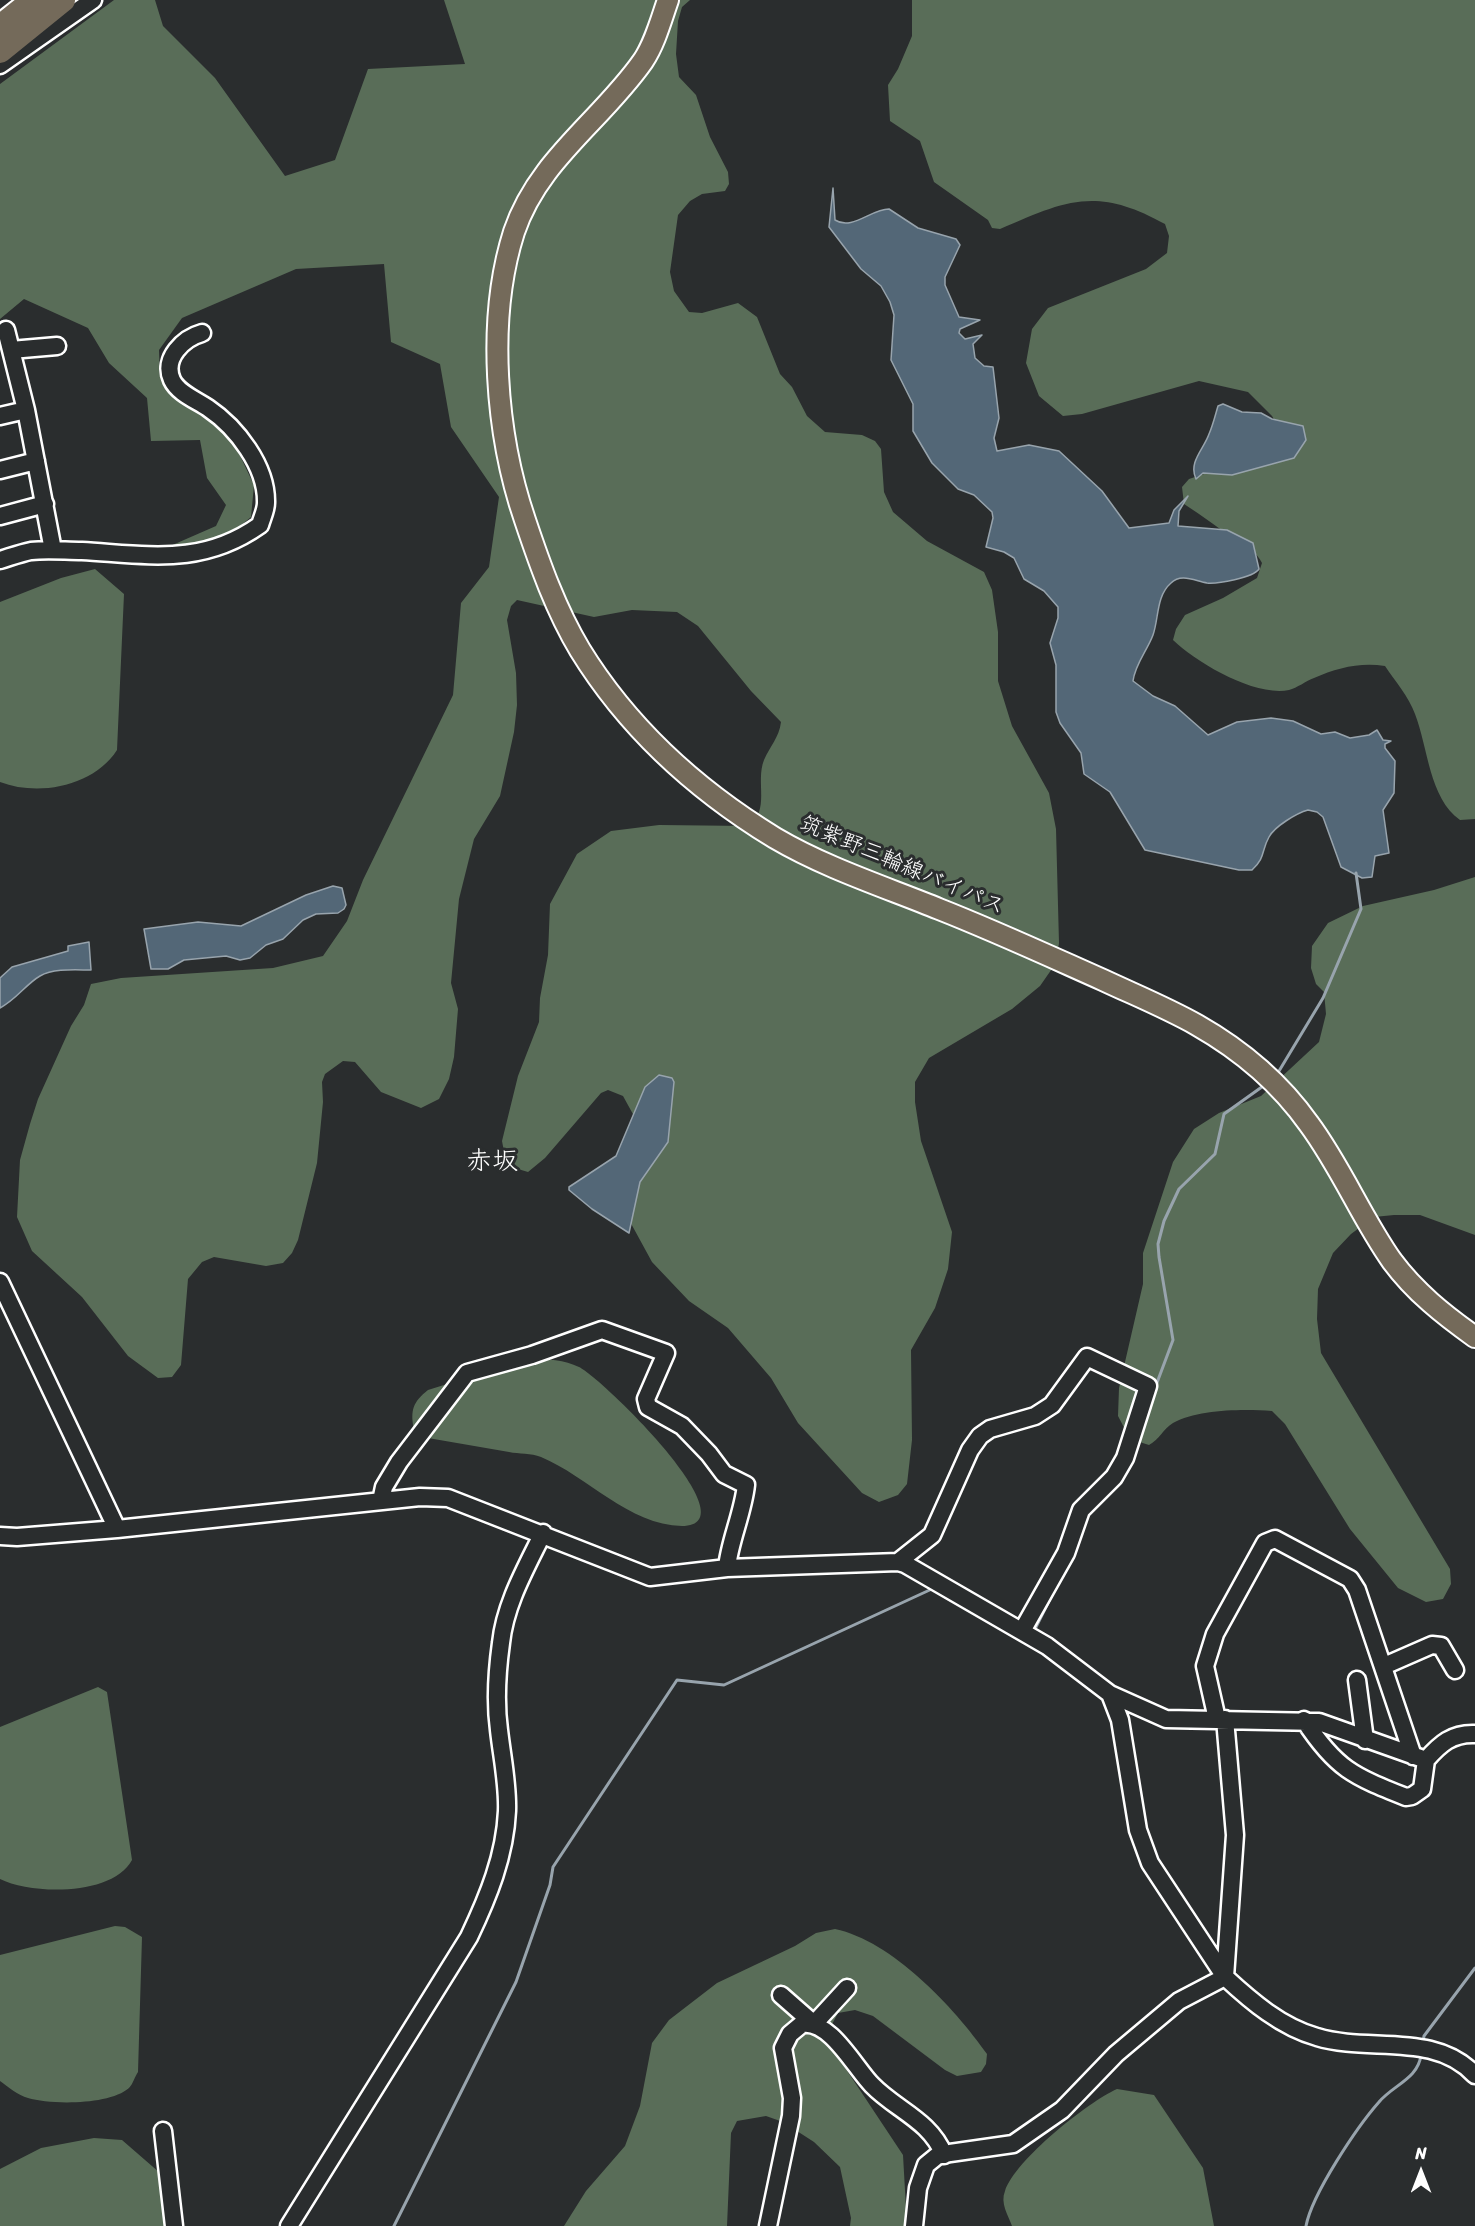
<!DOCTYPE html>
<meta charset="utf-8">
<style>
body{margin:0}
#map{position:relative;width:1475px;height:2226px;overflow:hidden;background:#2a2d2e;font-family:Sriracha,sans-serif}
canvas{display:block}
.north{position:absolute;left:1391px;top:2142px;width:60px;height:60px;-webkit-text-stroke:4px #2a2d2e;paint-order:stroke;rotate:0deg;font-size:16px;font-weight:700;line-height:24px;text-align:center;color:#fff}
.north::after{content:'';display:block;margin:auto;width:21px;height:27px;background:#fff;clip-path:polygon(50% 0,100% 100%,50% 72%,0 100%)}
</style>
<div id="map">
<canvas width="1475" height="2226"></canvas>
<div class="north">N</div>
</div>
<script>
const ctx = document.querySelector('canvas').getContext('2d');
ctx.lineJoin = 'round';
function fill(path, color) {
  ctx.fillStyle = color;
  ctx.fill(path, 'evenodd');
}
function strokePath(path, color, width, dash) {
  ctx.strokeStyle = color;
  ctx.lineWidth = width;
  ctx.lineCap = dash ? 'butt' : 'round';
  ctx.setLineDash(dash || []);
  ctx.stroke(path);
}
function label(font, color, halo, rows, align = 'center') {
  ctx.font = font + ' Sriracha,"Klee One",sans-serif';
  ctx.lineWidth = 6;
  ctx.setLineDash([]);
  ctx.textBaseline = 'middle';
  ctx.strokeStyle = halo;
  ctx.fillStyle = color;
  for (const [text, x, y, turn = 0] of rows) {
    ctx.save();
    ctx.translate(x, y);
    ctx.rotate((+turn || 0) * Math.PI / 180);
    ctx.textAlign = isNaN(turn) ? turn : align;
    if (halo) ctx.strokeText(text, 0, 0);
    ctx.fillText(text, 0, 0);
    ctx.restore();
  }
}
fill(new Path2D(`
 M114,0h41l8,26 52,52 70,98 50,-16 33,-91 97,-5 -21,-64h246l-8,7 -4,14 -2,33 3,23 17,18 14,42 18,35 1,12 -4,7 -23,3 -12,7 -12,14 -8,57 4,19 15,21 13,1 36,-10 19,14 23,57 12,13 15,29 18,16 37,3 13,6 6,8 3,43 9,20 34,29 57,31 8,18 6,42v49l14,45 37,67 7,36 3,114 -3,20 -16,23 -28,23 -83,49 -14,24v20l6,39 31,91 -4,37 -13,39 -24,42 1,90 -5,44 -9,11 -19,7 -17,-9 -64,-70 -27,-45 -43,-50 -39,-27 -37,-39 -24,-44 6,-102 -11,-20 -15,-6 -7,3 -56,65 -17,14 -10,-3 -13,-12 -3,-16 16,-65 21,-54 1,-24 8,-43 2,-51 27,-50 34,-23 48,-6 89,1c23,-16 7,-43 16,-66 6,-14 15,-22 17,-38l-30,-31 -53,-65 -21,-14 -45,-2 -38,7 -77,-17 -6,6 -4,14 9,53 1,32 -3,27 -14,64 -26,43 -15,60 -8,84 7,26 -4,48 -5,22 -10,20 -18,9 -40,-16 -26,-30 -12,-1 -18,13 -3,8 1,20 -6,61 -19,77 -6,13 -9,10 -17,3 -52,-9 -12,5 -14,17 -7,86 -9,12 -14,1 -30,-22 -46,-59 -50,-46 -15,-34 3,-57 10,-36 8,-25 33,-73 13,-21 7,-21 30,-6 152,-10 50,-12 24,-35 16,-41 90,-185 8,-92 28,-36 10,-70 -48,-70 -11,-63 -49,-22 -7,-78 -88,5 -114,49 -23,32 1,28 73,63 21,44 -3,32c-33,28 -49,29 -90,33l55,-24 10,-21 -19,-27 -7,-38 -49,1 -4,-43 -38,-35 -21,-35 -64,-29 -24,20v-235z
 M912,0h563v819l-15,1c-31,-22 -32,-73 -45,-106 -6,-17 -20,-33 -30,-48 -25,-4 -48,2 -71,12 -8,3 -17,10 -25,12 -34,7 -92,-27 -116,-50l3,-11 9,-14 38,-17 34,-20 5,-15c-6,-12 -13,-13 -24,-21 -18,-13 -35,-26 -54,-38l-2,-17 7,-8 30,-10 60,-41 -7,-12 -24,-24 -49,-11 -117,33 -19,2 -24,-20 -13,-33 6,-34 16,-21 98,-39 21,-16 2,-17 -4,-12c-68,-38 -99,-24 -165,5l-8,-1 -4,-8 -54,-38 -14,-41 -30,-20 -2,-36 10,-16 14,-33z
 M95,569l29,25 -7,156c-23,36 -78,47 -117,32v-180l61,-24z
 M1475,877v358l-55,-20h-26l-20,2 -23,17 -18,19 -15,36 -1,30 4,34 129,216 1,15 -8,15 -17,3 -28,-14 -48,-59 -65,-105 -13,-13c-28,-2 -74,-2 -99,12 -10,6 -14,17 -24,22l-19,-6 -12,-23 1,-28 24,-104v-31l30,-91 21,-33 25,-16 42,-17 58,-54 7,-28 -2,-22 -8,-8 -5,-16 1,-22 16,-23 35,-17 71,-16z
 M530,1358c17,1 35,2 49,9 23,11 175,159 103,159 -53,-1 -95,-50 -141,-69 -10,-4 -22,-3 -32,-5 -27,-5 -54,-9 -81,-14l-14,-8c-4,-20 -1,-28 14,-40z
 M98,1687l9,5 25,168c-19,36 -100,35 -132,19v-152z
 M115,1926l10,1 17,10 -4,135c-3,4 -5,12 -9,16 -19,17 -78,17 -101,10 -10,-3 -20,-11 -28,-17v-126z
 M835,1929c57,12 119,78 152,125l-1,10 -5,8 -24,4 -12,-6 -72,-54 -18,-6 -17,3 -8,15v17l73,110 4,71h-57l1,-8 -11,-51 -26,-25 -31,-20 -17,-6 -29,5 -6,12 -4,93h-163l22,-35 39,-45 15,-40 12,-63 17,-23 48,-37 78,-37 21,-13z
 M1117,2089l37,6 49,73 11,58h-202c-4,-11 -12,-23 -7,-35 10,-31 83,-89 112,-102z
 M94,2138l28,2 38,33 5,53h-165v-57l41,-21z`), '#596d58');
const water = new Path2D(`
 M833,188l2,32c17,11 36,-11 54,-11l29,19 38,11 4,6 -15,32v8l14,32 21,3 -20,9 -1,4 6,6 17,-4 -9,9 2,14 9,8 9,1 6,51 -5,20 3,13 32,-6 30,6 43,40 27,37 40,-5 5,-13 14,-14 -9,15 -1,15 49,4 26,13 6,26c-6,9 -42,15 -52,14 -12,-2 -26,-10 -36,0 -15,13 -12,35 -18,52 -6,16 -18,29 -20,46l20,15 22,10 33,29 29,-13 34,-4 22,3 28,13 14,-2 15,6 19,-3 8,-5 6,10 8,1 -6,3v4l10,13 -1,32 -11,17 6,43 -14,3 -3,21 -10,1 -21,-11 -18,-50 -6,-5 -9,-2c-11,3 -33,16 -39,27 -8,14 -3,20 -17,33h-13l-94,-20 -35,-58 -26,-18 -3,-21 -21,-30 -4,-11v-47l-6,-22 8,-25v-11l-14,-16 -20,-12 -10,-21 -10,-6 -18,-5 7,-29 -1,-6 -18,-17 -16,-6 -26,-26 -19,-32v-27l-22,-44 3,-45 -4,-13 -9,-16 -20,-17 -32,-42z
 M1223,404l19,8 19,1 11,6 31,7 3,14 -12,18 -62,17 -29,-2 -7,6c-8,-17 8,-30 13,-45 4,-9 6,-18 9,-28z
 M333,886l9,2 4,17 -2,4 -6,4 -22,1 -13,6 -20,19 -17,6 -16,13 -10,2 -14,-4 -42,4 -16,9h-17l-7,-40 54,-7 43,4 65,-31z
 M89,942l2,28c-15,0 -37,-2 -51,6 -14,8 -23,23 -40,32v-30l12,-11 56,-16v-5z
 M659,1075l13,3 2,4 -6,60 -28,40 -11,51 -37,-24 -23,-19v-3l47,-31 29,-69z`);
fill(water, '#536777');
strokePath(water, '#98a4ad', 1.5);
strokePath(new Path2D(`
 M1276,1076l47,-78 38,-89 -5,-36
 M1155,1388l18,-48 -14,-83 -1,-13 6,-23 15,-32 36,-35 9,-40 42,-30
 M1030,1626l5,3 16,-32
 M1423,2042l1,-6 51,-68
 M394,2226l122,-244 34,-97 3,-18 124,-187 47,5 210,-97
 M1306,2226c6,-32 51,-99 73,-124 14,-17 39,-23 42,-47`), '#98a4ad', 3);
const minor = new Path2D(`
 M0,65l93,-65
 M6,330l20,80 27,140
 M11,350l46,-4
 M0,416l26,-6
 M0,470l36,-9
 M0,516l45,-12
 M0,560c10,-3 21,-7 31,-9 17,-2 34,0 51,0 68,4 120,15 178,-26 2,-7 6,-15 6,-22 1,-37 -30,-76 -58,-95 -12,-8 -30,-15 -36,-28 -10,-22 12,-42 30,-47
 M0,1282l117,247
 M381,1501l3,-14 15,-25 68,-89 65,-18 70,-25 64,23 -20,46 2,8 34,19 27,28 15,20 22,11c-3,28 -17,58 -19,83
 M0,1536l17,1 100,-8 303,-32 28,1 202,79 77,-9 171,-6 7,2 142,82 63,48 10,26 18,110 12,33 75,114c26,24 56,50 92,60 52,16 117,-6 158,38
 M898,1562l34,-27 38,-85 10,-14 10,-7 45,-13 17,-11 35,-48 61,29 -23,72 -11,19 -33,33 -15,43 -44,78
 M1384,1666l48,-21 9,1 14,24
 M1357,1680l8,60
 M1110,1694l56,25 153,3 107,38c14,-16 26,-27 49,-26
 M1217,1719l-12,-53 10,-32 50,-91 10,-4 75,40 7,11 56,166
 M1304,1720c32,49 49,56 102,77l6,-1 10,-7 4,-29
 M781,1995l33,29 33,-36
 M163,2131l11,95
 M289,2226l180,-289c19,-40 36,-81 38,-126 1,-27 -5,-54 -8,-81 -4,-29 -2,-58 2,-87 4,-39 25,-75 42,-110
 M768,2226l23,-110 1,-18 -9,-50 7,-14 12,-10c28,-5 53,44 70,61 24,25 58,35 72,70
 M914,2226l4,-38 8,-23 11,-9 13,-3 63,-9 49,-34 54,-56 63,-53 46,-24 10,-142 -10,-116`);
const major = new Path2D(`
 M668,0c-7,20 -13,43 -25,61 -42,60 -105,99 -129,171 -28,88 -18,203 11,288 15,45 31,90 55,130 48,78 118,141 195,188 51,30 110,49 164,71 56,22 110,47 164,71 32,15 64,28 94,45 44,25 83,58 112,99 32,43 52,93 83,137 23,31 52,54 83,76`);
const highway = new Path2D(`
 M0,27l34,-27
 M0,51l63,-51`);
strokePath(minor, '#fff', 21);
strokePath(major, '#fff', 24);
strokePath(highway, '#fff', 28);
strokePath(minor, '#2a2d2e', 16);
strokePath(major, '#746a5a', 20);
strokePath(highway, '#746a5a', 24);
label('22px', '#fff', '#2a2d2e', [
 ["筑紫野三輪線バイパス",902,866,23]
]);
label('26px', '#fff', '#2a2d2e', [
 ["赤坂",492,1162]
]);
</script>
